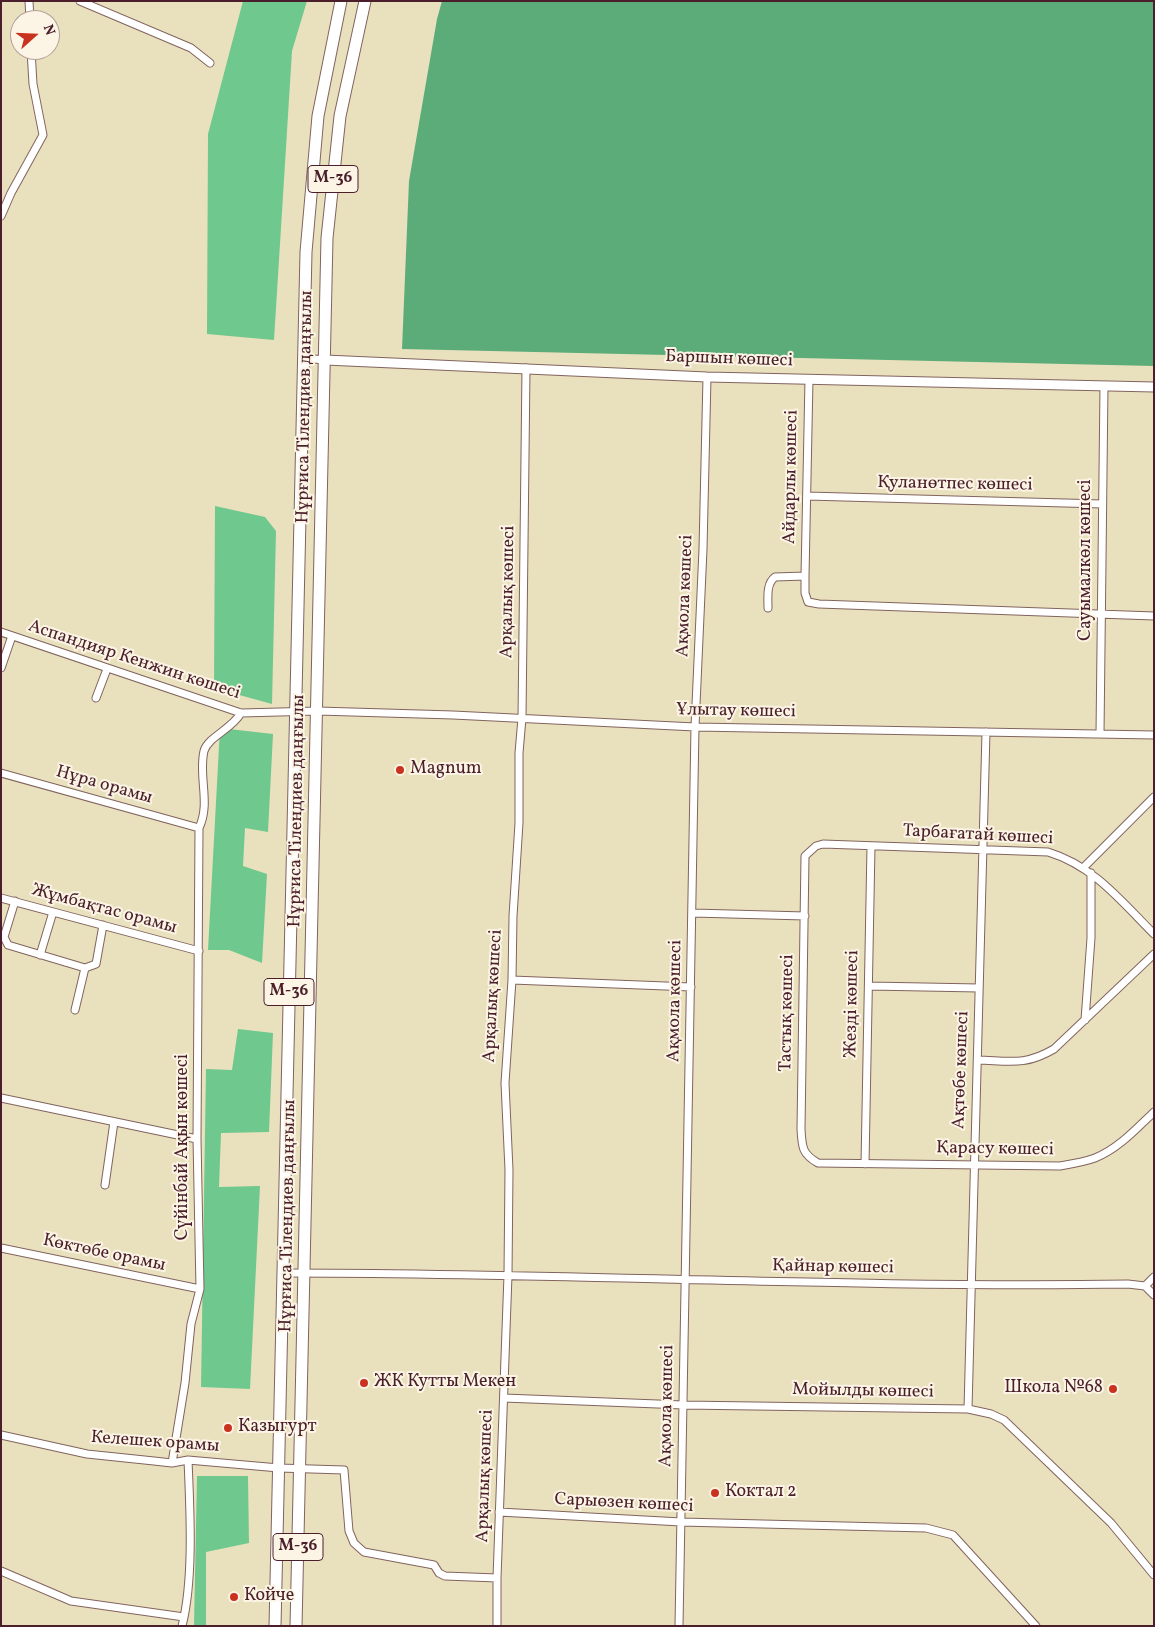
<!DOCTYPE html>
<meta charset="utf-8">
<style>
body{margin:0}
#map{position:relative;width:1155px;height:1627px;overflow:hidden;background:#e9e1bd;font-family:Vollkorn,serif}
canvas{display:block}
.frame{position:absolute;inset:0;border:2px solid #4a1f2b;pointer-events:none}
.north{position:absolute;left:10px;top:10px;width:50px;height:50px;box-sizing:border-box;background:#fcf5e5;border:1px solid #b59f9b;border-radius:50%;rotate:70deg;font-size:14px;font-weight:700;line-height:20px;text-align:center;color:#4a1f2b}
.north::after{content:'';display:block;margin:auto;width:18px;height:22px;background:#c8321e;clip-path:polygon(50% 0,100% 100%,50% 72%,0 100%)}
</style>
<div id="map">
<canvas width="1155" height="1627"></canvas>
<div class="frame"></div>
<div class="north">N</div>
</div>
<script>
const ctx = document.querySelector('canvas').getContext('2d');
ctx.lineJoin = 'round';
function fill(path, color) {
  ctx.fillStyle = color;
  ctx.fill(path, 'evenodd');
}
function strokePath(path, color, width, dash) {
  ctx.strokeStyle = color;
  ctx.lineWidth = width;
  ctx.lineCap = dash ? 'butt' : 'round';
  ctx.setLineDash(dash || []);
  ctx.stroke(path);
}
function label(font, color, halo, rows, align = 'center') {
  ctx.font = font + ' Vollkorn,serif';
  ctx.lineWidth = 4;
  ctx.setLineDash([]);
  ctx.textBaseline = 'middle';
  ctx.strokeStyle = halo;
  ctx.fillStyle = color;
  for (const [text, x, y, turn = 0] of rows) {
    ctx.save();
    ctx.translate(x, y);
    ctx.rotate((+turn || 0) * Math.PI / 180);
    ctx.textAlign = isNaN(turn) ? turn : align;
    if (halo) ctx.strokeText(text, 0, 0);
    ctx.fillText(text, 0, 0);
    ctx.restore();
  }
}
fill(new Path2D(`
 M243,1h64l-15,50 -18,289 -67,-6 1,-200z
 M215,506l50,11 11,14 -4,173 -58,-16z
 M220,728l53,6 -5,98 -23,-4 -2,38 24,8 -5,89 -33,-13h-21z
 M238,1029l35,4 -4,99 -48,1 -2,54 41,-1 -10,203 -49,-2 5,-318 26,1z
 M197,1476h51l1,67 -43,9v74h-12z`), '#6fc88e');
fill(new Path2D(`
 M442,1h712v365l-752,-17 7,-168 28,-162z`), '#5bac79');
const minor = new Path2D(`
 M29,1l1,19
 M80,1l111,47 19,15
 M1,216l10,-23 32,-58 -10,-51 -2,-34
 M303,358l22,2
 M809,379l-4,197v17l3,9 11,2 335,12
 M807,496l295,8
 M768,608c0,-11 -2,-24 7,-31l30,-1
 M1,632l240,81 77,-2 135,4 242,12 459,8
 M1,668l11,-32
 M96,698l11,-29
 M1100,734l4,-348
 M1,773l198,55
 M1084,867l70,-70
 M1,898l198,53
 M15,901l-11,36 4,8 77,23 11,-4 7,-39
 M693,913l112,3
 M1154,934c-33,-33 -60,-68 -106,-82l-225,-8 -7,2 -11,10 -4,273c1,18 1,25 17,34l242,3c12,-2 24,-4 35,-8 23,-9 41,-29 59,-46
 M40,955l13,-43
 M512,980l179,7
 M869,986l110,2
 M75,1010l10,-42
 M1085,1020l6,-82v-65
 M978,1060c32,1 47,6 76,-11l100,-95
 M1,1098l196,41
 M865,1164l6,-318
 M105,1185l9,-63
 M1,1248l199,41
 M283,1273c281,0 563,15 845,11l17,2 9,-9
 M1145,1286l9,9
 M504,1398l179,7 285,4 23,5 13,6 107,103 43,52
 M968,1409l18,-677
 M1,1435l86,19 67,7 18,2 16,-3 91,8 65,2 5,61 5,12 10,9 70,13 5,8 6,3 52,2
 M172,1463l13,-80 6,-59 9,-35 -3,-150 2,-311c12,-25 -1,-51 5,-77 4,-14 28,-22 37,-38
 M499,1512l182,10 245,6 27,7 83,91
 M1,1571l70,30 113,16
 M182,1626c12,-47 8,-117 6,-166
 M497,1626v-48l11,-303 1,-105 -4,-87 7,-103 1,-64 6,-93v-70l3,-35 4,-350
 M679,1626l16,-899 8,-178 4,-172`);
const tertiary = new Path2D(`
 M325,360l382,17 447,10`);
const primary = new Path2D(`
 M275,1626l31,-1374 12,-136 23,-115
 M296,1626l31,-1388 13,-122 25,-115`);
strokePath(minor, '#82635e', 9);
strokePath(tertiary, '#82635e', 11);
strokePath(primary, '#82635e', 13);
strokePath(minor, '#fff', 7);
strokePath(tertiary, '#fff', 9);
strokePath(primary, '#fff', 11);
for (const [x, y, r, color] of [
 [400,770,5,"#c8321e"],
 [364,1383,5,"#c8321e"],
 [1113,1389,5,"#c8321e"],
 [228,1428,5,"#c8321e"],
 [715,1493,5,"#c8321e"],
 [234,1597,5,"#c8321e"]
]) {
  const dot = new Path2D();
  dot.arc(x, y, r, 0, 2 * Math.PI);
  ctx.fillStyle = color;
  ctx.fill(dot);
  strokePath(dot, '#fcf5e5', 2);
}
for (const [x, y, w] of [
 [333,179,50],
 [289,992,50],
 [298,1547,50]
]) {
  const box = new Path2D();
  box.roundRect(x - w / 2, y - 13.5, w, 27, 4);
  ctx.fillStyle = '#fcf5e5';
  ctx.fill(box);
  strokePath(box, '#4a1f2b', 1);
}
label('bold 16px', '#4a1f2b', null, [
 ["M-36",333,179],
 ["M-36",289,992],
 ["M-36",298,1547]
]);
label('18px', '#4a1f2b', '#fcf5e5', [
 ["Баршын көшесі",729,360,2],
 ["Нұрғиса Тілендиев даңғылы",306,407,-89],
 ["Айдарлы көшесі",792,477,-89],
 ["Қуланөтпес көшесі",955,485,1],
 ["Сауымалкөл көшесі",1087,560,-90],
 ["Арқалық көшесі",509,592,-89],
 ["Ақмола көшесі",686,596,-88],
 ["Аспандияр Кенжин көшесі",134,661,18],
 ["Ұлытау көшесі",736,712,1],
 ["Нұра орамы",104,786,16],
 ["Нұрғиса Тілендиев даңғылы",298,811,-89],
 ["Тарбағатай көшесі",978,836,3],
 ["Жұмбақтас орамы",104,910,15],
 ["Арқалық көшесі",494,996,-87],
 ["Ақмола көшесі",676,1001,-89],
 ["Жезді көшесі",853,1004,-89],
 ["Тастық көшесі",788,1013,-89],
 ["Ақтөбе көшесі",962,1070,-88],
 ["Сүйінбай Ақын көшесі",184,1147,-90],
 ["Қарасу көшесі",995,1150,1],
 ["Нұрғиса Тілендиев даңғылы",289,1216,-89],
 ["Көктөбе орамы",104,1254,12],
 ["Қайнар көшесі",833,1268,1],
 ["Мойылды көшесі",863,1392,1],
 ["Ақмола көшесі",668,1406,-89],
 ["Келешек орамы",155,1443,4],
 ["Арқалық көшесі",486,1476,-88],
 ["Сарыөзен көшесі",624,1504,3]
]);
label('18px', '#4a1f2b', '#fcf5e5', [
 ["Magnum",410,770],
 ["ЖК Кутты Мекен",374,1383],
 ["Школа №68",1103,1389,"right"],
 ["Казыгурт",238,1428],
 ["Коктал 2",725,1493],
 ["Койче",244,1597]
], 'left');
</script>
